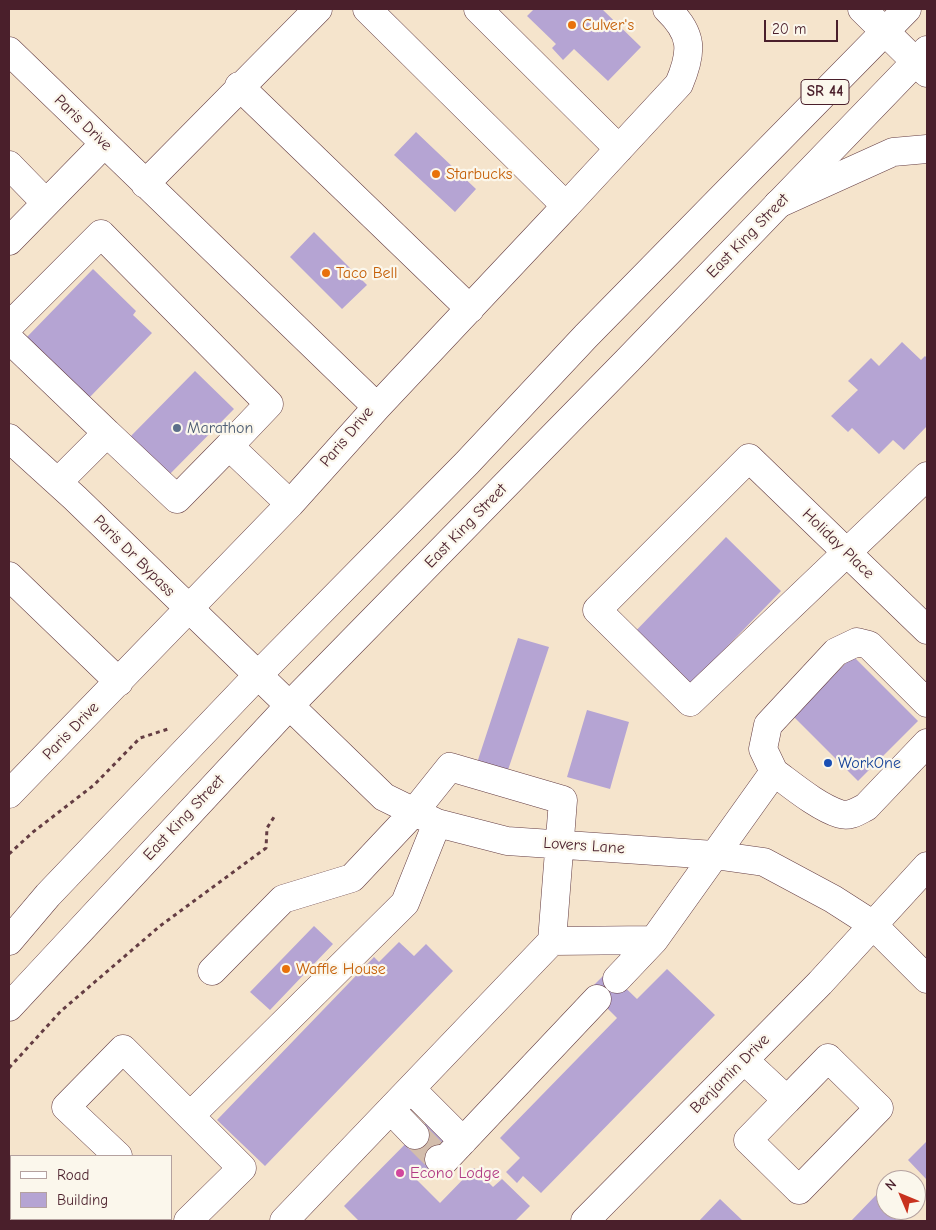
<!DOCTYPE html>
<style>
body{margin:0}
#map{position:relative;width:936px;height:1230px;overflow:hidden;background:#f5e4cc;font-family:"Comic Neue",sans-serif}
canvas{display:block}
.frame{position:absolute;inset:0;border:10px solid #4a1f2b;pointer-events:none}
.legend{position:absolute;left:10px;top:1155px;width:162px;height:65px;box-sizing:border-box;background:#fbf7ec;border:1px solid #b4a19f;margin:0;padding:6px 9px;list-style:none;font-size:15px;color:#4a1f2b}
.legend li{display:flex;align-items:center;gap:10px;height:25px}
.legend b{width:25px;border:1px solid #b4a19f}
.north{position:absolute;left:876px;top:1170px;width:50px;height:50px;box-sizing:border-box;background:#fbf7ec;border:1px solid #b4a19f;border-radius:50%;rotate:315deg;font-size:14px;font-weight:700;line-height:20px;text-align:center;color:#4a1f2b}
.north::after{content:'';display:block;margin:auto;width:18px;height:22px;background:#c8321e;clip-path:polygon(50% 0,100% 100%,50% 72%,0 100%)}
.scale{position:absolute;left:764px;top:20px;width:74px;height:22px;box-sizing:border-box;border:2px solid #4a1f2b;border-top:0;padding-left:6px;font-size:15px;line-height:18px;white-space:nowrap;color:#4a1f2b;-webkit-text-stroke:4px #fbf7ec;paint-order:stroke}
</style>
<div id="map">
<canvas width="936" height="1230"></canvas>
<div class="frame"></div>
<ul class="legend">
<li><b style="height:6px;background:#fff"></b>Road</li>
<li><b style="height:14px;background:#b5a4d3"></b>Building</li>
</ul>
<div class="north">N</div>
<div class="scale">20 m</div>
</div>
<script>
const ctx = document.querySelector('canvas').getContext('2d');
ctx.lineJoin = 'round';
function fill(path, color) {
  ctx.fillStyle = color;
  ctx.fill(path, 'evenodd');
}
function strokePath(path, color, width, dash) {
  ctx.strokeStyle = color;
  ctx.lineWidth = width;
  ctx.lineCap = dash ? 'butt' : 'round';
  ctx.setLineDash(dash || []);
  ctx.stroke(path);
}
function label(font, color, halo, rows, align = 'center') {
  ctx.font = font + ' "Comic Neue",sans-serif';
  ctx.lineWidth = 4.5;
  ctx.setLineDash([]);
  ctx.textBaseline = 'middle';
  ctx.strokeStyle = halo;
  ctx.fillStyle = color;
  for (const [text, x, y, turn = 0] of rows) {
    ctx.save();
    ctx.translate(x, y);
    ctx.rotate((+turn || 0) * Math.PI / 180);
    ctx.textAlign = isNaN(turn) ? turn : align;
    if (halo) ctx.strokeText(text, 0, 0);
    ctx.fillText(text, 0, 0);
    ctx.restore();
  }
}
fill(new Path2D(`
 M534,9h68l39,38 -33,34 -34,-32 -11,11 -11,-12 4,-4 -29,-28z
 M416,132l60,57 -21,23 -61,-57z
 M314,232l53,53 -25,24 -52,-52z
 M93,269l43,42 -3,4 19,18 -64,66 -62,-61z
 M902,342l19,18 4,-4 2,2v68l-23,24 -11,-10 -14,14 -27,-26 -4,4 -17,-16 27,-26 -10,-9 23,-23 8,8z
 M195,371l39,38 -67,68 -39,-38z
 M726,537l55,54 -97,100 -55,-53z
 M518,638l31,9 -42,126 -30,-10z
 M853,656l65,65 -60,60 -65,-65z
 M587,710l42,12 -19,67 -43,-12z
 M314,926l19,18 -63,66 -20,-18z
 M399,942l15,14 12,-12 27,27 -188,195 -48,-46 157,-163 5,5z
 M667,969l48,46 -174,178 -18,-17 -6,7 -11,-11 14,-14 -20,-20 117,-120 -28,-28 19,-19 29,28z
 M429,1120l24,24 -36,36 23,23 34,-35 19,19 9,-8 28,27 -15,15h-156l-15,-15z
 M927,1141v39l-19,-20z
 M879,1192l7,7v11h12l7,7 -4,4h-50z
 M720,1199l23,22h-44z`), '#b5a4d3');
strokePath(new Path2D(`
 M415,1135l24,24`), '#d3bdac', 28, [28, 14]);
const minor = new Path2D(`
 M367,9l199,197 -189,201
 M478,9l141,140
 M9,51l368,356 -87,97 -281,290
 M239,86l231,223
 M9,165l37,38
 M145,184l173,-175
 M566,206l113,-122c14,-33 14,-50 -12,-75
 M9,241l95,-97
 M9,326l92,-92 168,170 -40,42
 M9,339l98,94
 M9,438l66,60 309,299 53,26 70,18 207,14 50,7 69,37 39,25 55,55
 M927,476l-237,226 -93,-92 152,-152 178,172
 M58,482l49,-49 70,66 52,-53 61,58
 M9,576l110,106
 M774,772l-11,-23 5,-24 68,-73 21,-10 12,3 58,58
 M212,971l71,-72 69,-21 62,-66 36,-45 113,33 -11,141 102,-1 120,-168c19,14 44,35 66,42 10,3 18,-3 26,-7l61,-64
 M617,979l37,-39
 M744,1060l43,40 41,-42 51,50 -80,82 -51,-50 39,-40
 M411,1089l52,52
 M391,1110l24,25
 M190,1116l215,-213 32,-80
 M118,1156l-52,-49 57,-58 119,119 -54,53
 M439,1159l4,3 154,-163
 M9,1194l2,-2
 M73,1219l3,2
 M284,1221l268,-280
 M585,1221l235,-238 107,-117`);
const major = new Path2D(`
 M9,941l39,-46 209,-219 210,-213 119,-127 321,-327
 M9,1007l280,-301 339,-346 299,-310`);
const highway = new Path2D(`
 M862,9l65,64
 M778,204l115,-52 34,-3`);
strokePath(minor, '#643d43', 29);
strokePath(major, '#643d43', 29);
strokePath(highway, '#643d43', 29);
strokePath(new Path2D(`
 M9,854l24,-22 61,-47 46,-47 28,-9
 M9,1068l52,-57 99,-85 106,-78 1,-20 9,-14`), '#643d43', 3, [4, 4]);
strokePath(minor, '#fff', 28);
strokePath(major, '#fff', 28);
strokePath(highway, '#fff', 28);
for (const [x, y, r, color] of [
 [572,25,5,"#e8710a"],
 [436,174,5,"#e8710a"],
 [326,273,5,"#e8710a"],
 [177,428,5,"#5c6f8a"],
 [828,763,5,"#1a4fb4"],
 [286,969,5,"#e8710a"],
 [400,1173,5,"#d1479c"]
]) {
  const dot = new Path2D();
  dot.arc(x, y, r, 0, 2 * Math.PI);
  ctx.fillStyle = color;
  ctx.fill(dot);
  strokePath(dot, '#fbf7ec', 2);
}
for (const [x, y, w] of [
 [825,92,48]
]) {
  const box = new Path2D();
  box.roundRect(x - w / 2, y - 12.5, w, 25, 4);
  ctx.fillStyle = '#fbf7ec';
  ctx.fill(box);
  strokePath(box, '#4a1f2b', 1);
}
label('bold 15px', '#4a1f2b', null, [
 ["SR 44",825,92]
]);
label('16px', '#c56008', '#fbf7ec', [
 ["Culver's",582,25],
 ["Starbucks",446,174],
 ["Taco Bell",336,273],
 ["Waffle House",296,969]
], 'left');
label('16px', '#4a1f2b', '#fbf7ec', [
 ["Paris Drive",83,123,44],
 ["East King Street",748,236,-46],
 ["Paris Drive",347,437,-50],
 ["East King Street",466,526,-46],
 ["Holiday Place",838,544,44],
 ["Paris Dr Bypass",134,556,45],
 ["Paris Drive",71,731,-46],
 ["East King Street",184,818,-47],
 ["Lovers Lane",584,846,4],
 ["Benjamin Drive",730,1074,-45]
]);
label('16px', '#4e5e75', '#fbf7ec', [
 ["Marathon",187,428]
], 'left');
label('16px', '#164399', '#fbf7ec', [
 ["WorkOne",838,763]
], 'left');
label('16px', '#b23c85', '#fbf7ec', [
 ["Econo Lodge",410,1173]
], 'left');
</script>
